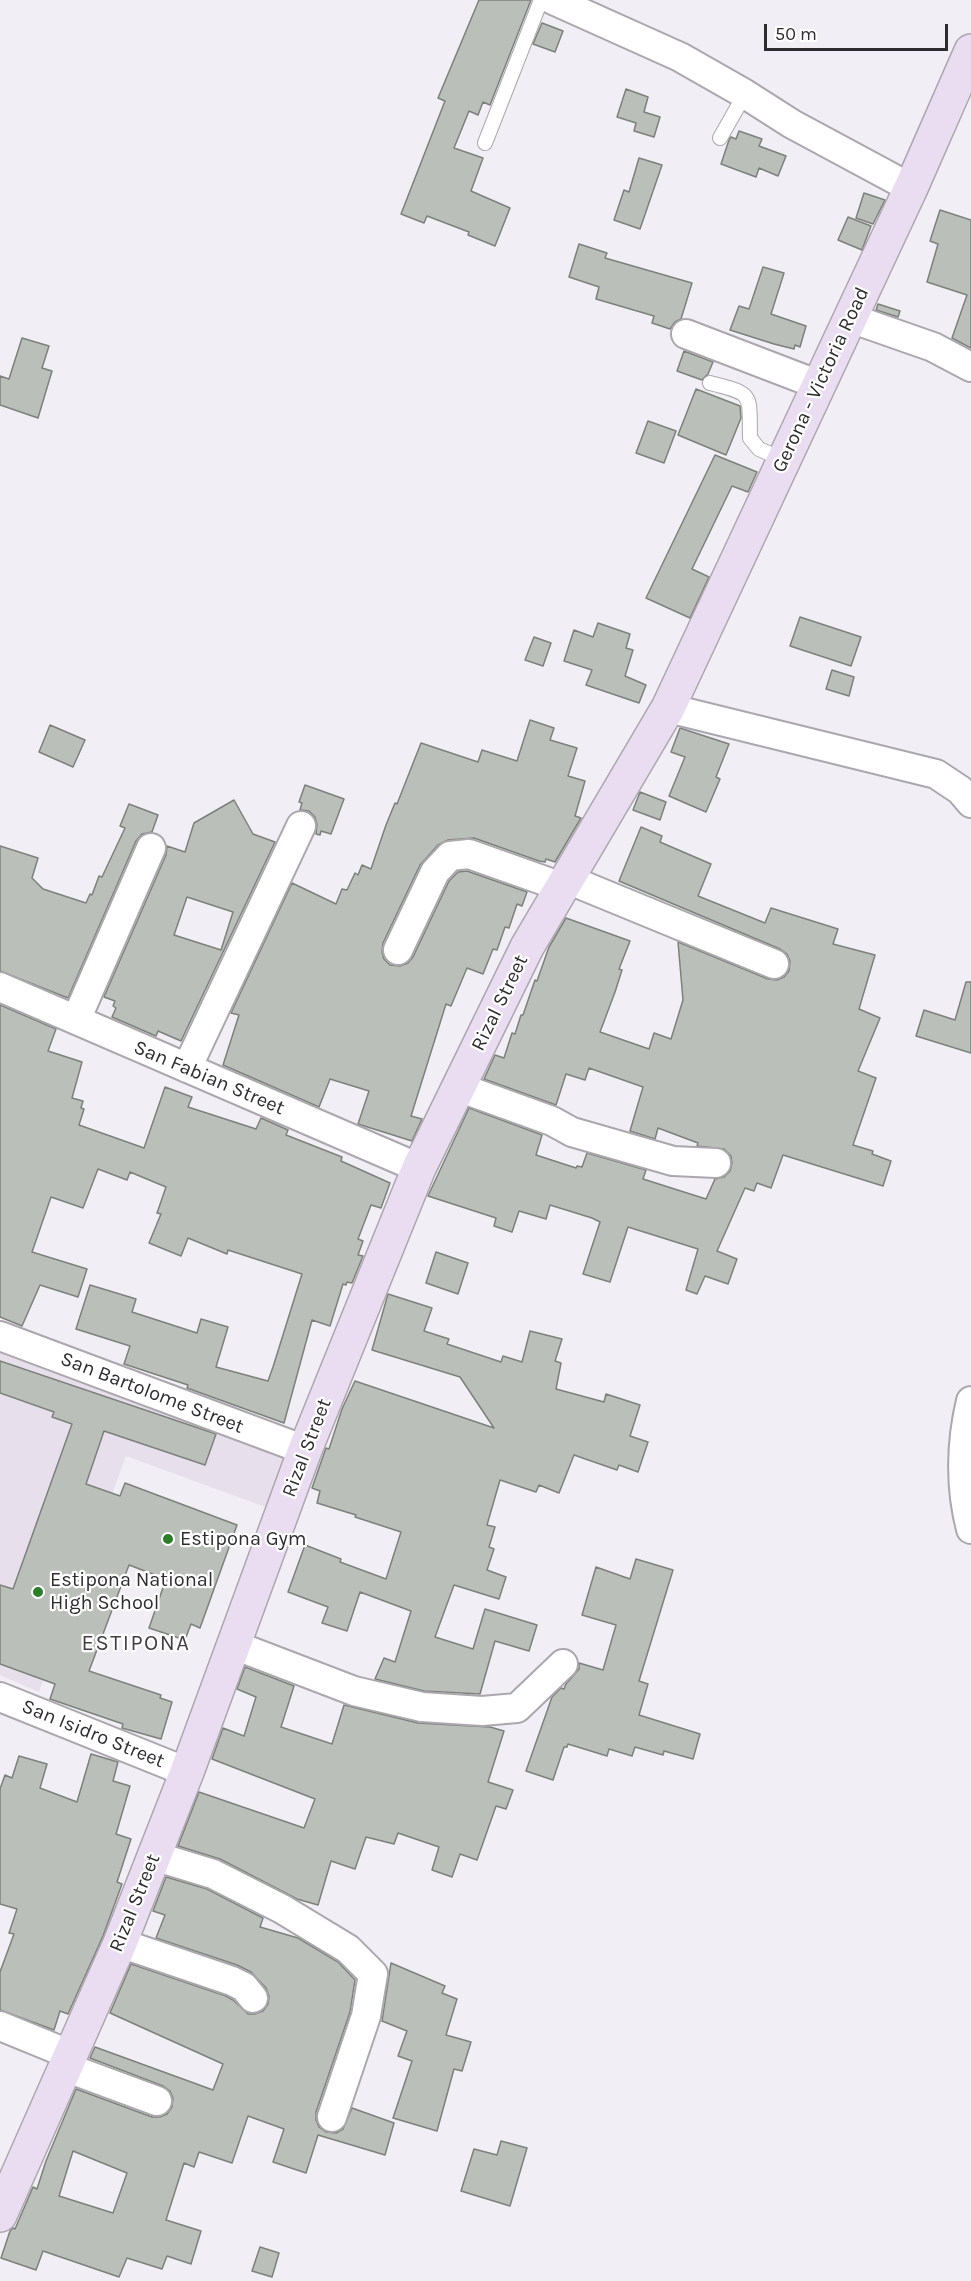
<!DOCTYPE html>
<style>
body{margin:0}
#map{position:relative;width:971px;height:2281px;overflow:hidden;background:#f2eef5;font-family:Karla,sans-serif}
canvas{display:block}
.scale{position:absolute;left:764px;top:24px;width:184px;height:27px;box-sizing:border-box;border:3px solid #2e2c2f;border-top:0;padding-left:8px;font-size:18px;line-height:21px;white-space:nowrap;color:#2e2c2f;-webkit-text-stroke:4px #fff;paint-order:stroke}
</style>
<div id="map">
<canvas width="971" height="2281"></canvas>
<div class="scale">50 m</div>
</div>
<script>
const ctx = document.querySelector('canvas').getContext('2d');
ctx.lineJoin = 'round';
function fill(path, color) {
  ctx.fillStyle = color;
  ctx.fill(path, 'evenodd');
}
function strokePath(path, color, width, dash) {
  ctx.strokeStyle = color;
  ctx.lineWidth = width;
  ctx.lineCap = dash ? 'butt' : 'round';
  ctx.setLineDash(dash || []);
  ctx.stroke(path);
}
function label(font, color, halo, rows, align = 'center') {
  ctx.font = font + ' Karla,sans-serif';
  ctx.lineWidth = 4.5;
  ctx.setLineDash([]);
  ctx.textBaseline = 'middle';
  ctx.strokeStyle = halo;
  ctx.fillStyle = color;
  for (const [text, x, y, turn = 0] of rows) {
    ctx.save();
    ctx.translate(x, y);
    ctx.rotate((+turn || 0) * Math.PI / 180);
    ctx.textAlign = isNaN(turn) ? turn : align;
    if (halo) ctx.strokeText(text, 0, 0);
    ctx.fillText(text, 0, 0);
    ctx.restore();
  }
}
fill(new Path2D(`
 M0,1348l289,109 -21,51 -142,-52 -87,236 -39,-17z`), '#e8dfed');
const building = new Path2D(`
 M479,0h52l-41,105 -7,-3 -5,13 -9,-4 -15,37 29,10 -12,33 39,17 -15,38 -27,-11 1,-3 -42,-16 -3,7 -23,-9 44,-113 -7,-3z
 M542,23l21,8 -8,21 -22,-8z
 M626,89l22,8 -4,15 16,5 -6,20 -20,-6 2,-8 -19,-6z
 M739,131l23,8 -3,7 27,10 -8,20 -19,-8 -3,9 -35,-13 8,-24 2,-3 5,2z
 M639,158l23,7 -22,64 -26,-9 10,-30 5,2z
 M864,193l21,7 -12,24 -17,-6z
 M940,210l31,10v128l-19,-10 15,-43 -40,-13 11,-38 -8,-3z
 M848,217l23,9 -9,24 -24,-10z
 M579,244l28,9 -2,5 87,25 -11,36 -6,3 -5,7 -18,-6 2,-7 -58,-17 3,-12 -30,-10z
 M763,267l21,6 -13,41 35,12 -6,21 -5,-2 -1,4 -20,-5 -44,-14 9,-24 10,3z
 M878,304l22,7 -2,6 -22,-7z
 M22,338l27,8 -7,22 10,3 -14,47 -38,-13v-29l9,3z
 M684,351l29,11 -5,12 -6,6 -25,-9z
 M696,389l44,17 1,12 -15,37 -48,-20z
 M648,421l28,10 -12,32 -28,-10z
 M715,455l42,17 -9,20 -16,-6 -40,83 17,8 -19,41 -44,-20z
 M800,617l61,20 -10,29 -61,-20z
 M598,623l32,11 -4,14 7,2 -8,26 21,9 -7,18 -53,-18 6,-15 -28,-9 10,-31 19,7z
 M534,637l17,6 -8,23 -18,-6z
 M832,670l22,7 -5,19 -23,-7z
 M530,720l24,8 -4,12 27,8 -9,28 17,5 -10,35 6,2 -26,44 -9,-3 -1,3 -6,-1 -65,-23 -26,2 -10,5 -18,20 -37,78 -1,9 2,7 6,6 10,1 8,-3 5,-6 36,-76 9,-9 9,-1 60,21 -5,14 -5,-2 -8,24 -4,-1 -8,23 -4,-1 -10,25 -16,-6 -16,38 -5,-2 -35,112 11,3 -10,22 -54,-17 11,-33 -39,-12 -11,28 -96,-42 16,-50 -8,-2 61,-130 44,21 6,-15 5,1 8,-17 3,2 4,-10 9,4 15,-44 9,-22 2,1 24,-61 57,19 4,-12 35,11z
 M50,725l35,15 -12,27 -34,-15z
 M680,728l49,16 -13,33 4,2 -14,33 -37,-16 16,-39 -14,-5z
 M305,785l39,14 -13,35 -10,-3 -1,4 -4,-1 1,-9 -2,-8 -6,-6 -9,-1 2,-7 -3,-1z
 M640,792l26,10 -6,18 -27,-10z
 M234,800l19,34 22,8 -94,199 -23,-10 -2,5 -44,-19 4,-9 -3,-2 2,-5 -11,-4 62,-142 1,-9 18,6 9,-29zM187,897l46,15 -12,38 -47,-15z
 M129,804l29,11 -6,17 -10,2 -6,7 -68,157 -68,-27v-125l38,12 -6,20 11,11 43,14 4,-9 2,1 7,-19 3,1 23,-49 -5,-2z
 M641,827l21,9 -2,6 51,22 -13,32 67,27 6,-15 67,21 -5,15 42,11 -16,54 21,9 -22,53 18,7 -23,67 20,6 -1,3 19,7 -8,25 -100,-31 -12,33 -14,-5 -3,8 -9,-3 -28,63 20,8 -9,25 -23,-8 -8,18 -11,-4 12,-41 -70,-22 -18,55 -27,-8 17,-52 -8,-4 -42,-13 -4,14 -27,-8 -7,21 -18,-6 2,-8 -68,-22 41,-88 73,27 -6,20 40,13 1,-2 5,1 5,-14 59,17 -3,9 63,20 9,-20 9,-2 6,-6 2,-8 -1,-7 -7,-7 -27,-3 1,-3 -40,-15 -3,11 -25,-8 13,-44 -54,-19 -4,12 -19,-6 -10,31 -72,-26 11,-24 9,3 8,-25 3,1 6,-19h2l12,-35 2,1 12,-34 17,-29 64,23 -11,28 3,1 -7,22 -15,40 49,17 5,-16 17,6 12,-39 -5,-58 90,37 9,1 7,-3 5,-6 1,-10 -3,-7 -7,-5 -161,-68z
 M966,982h5v71l-55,-17 8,-26 31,10z
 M0,1005l56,24 -8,22 34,11 -10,36 11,3 -2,7 3,1 -5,16 65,23 21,-61 27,10 -4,10 68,22 5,-11 27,12 -2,5 56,22 -1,4 49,22 -9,25 -10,-3 -13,34 5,2 -5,14 5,1 -11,27 -5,-1 -1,3 -3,-1 -13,42 -18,-6 -28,103 -97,-35 1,-3 -64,-21 6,-18 -54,-17 14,-44 46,14 -4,13 65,21 4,-14 27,8 -12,40 52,14 5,-14 29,-93 -74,-24 -1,4 -39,-16 -7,18 -32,-13 12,-29 -4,-1 9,-26 -36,-15 -3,8 -29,-11 -15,39 -32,-11 -19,55 55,17 -9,28 -38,-12 -18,41 -22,-9z
 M436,1252l32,11 -10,31 -32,-11z
 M388,1294l44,14 -8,23 25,8 -2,5 54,18 2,-6 19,6 8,-31 32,8 -7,22 6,2 -5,26 48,13 2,-8 34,11 -10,31 18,6 -10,30 -19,-7 -2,5 -43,-15 -15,38 -20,-8 -3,7 -36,-12 -13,45 8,2 -6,20 5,2 -7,21 19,7 -7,22 -45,-14 -19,52 38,12 12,-40 52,16 -8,26 -34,-10 -15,53 -56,-3 -49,-12 9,-21 11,4 16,-51 -51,-19 -13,39 -25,-8 6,-16 -40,-15 17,-47 36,14 -1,3 46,17 15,-47 -46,-15 1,-2 -39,-12 3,-12 -8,-3 14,-40 3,1 13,-40 13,-28 139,47 -34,-51 -88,-27z
 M0,1361l216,73 -11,31 -101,-34 -18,53 34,12 5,-13 112,42 -37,103 -9,-4 -6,16 -36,-12 17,-49 -37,-14 -40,106 72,24 -1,3 12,4 -11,37 -39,-11 1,-4 -73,-25 5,-15 -55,-20v-79l13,4 59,-165 -20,-7 2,-5 -54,-19z
 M636,1559l37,11 -34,111 9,3 -9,31 61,19 -7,25 -29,-8 -1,4 -28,-8 -3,9 -23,-7 -2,7 -39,-12 -1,3h-3l-11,33 -27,-9 26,-74 9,-9 3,1 2,-5 13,-15v-6l24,7 13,-45 -34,-10 14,-48 34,12z
 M245,1667l49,19 -13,41 51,17 12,-39 74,18 72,4 14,4 -16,51 25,8 -7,19 -10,-3 -19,54 -17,-6 -8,23 -20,-7 7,-23 -41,-14 -4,11 -28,-7 -11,32 -24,-8 -13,44 -21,-6 -77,-40 -42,-13 21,-54 105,36 11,-29 -103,-40 11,-31 21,8 12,-39 -19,-8z
 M91,1754l27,8 -5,19 17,5 -14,48 15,5 -14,43 5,2 -19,52 -35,78 -8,-3 -6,19 -54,-20v-38l14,-38 -5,-1 8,-24 -17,-5v-115l5,-14 7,3 7,-22 28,8 -7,24 37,14z
 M166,1877l41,12 56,29 -3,9 38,11 40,24 17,18 -5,32 -34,100v8l3,7 7,5 10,1 7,-4 9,-21 42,15 -9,32 -67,-20 -12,38 -33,-11 11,-33 -36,-13 -16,47 -33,-11 -5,15 -10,-4 -18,57 35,11 -10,33 -24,-8 -5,13 -35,-11 -8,19 -76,-26 -7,19 -35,-12 9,-27 3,-3 2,1 18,-42 4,2 9,-28 30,-72 76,28h8l7,-3 5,-7 1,-9 -3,-7 -7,-5 -73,-28 5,-11 118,43 10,-26 -113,-51 21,-49 95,32 7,4 15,14h7l8,-3 5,-7 1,-8 -3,-8 -15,-16 -14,-7 -81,-27 9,-23 -12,-4zM73,2151l54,22 -14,40 -54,-17z
 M391,1963l54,23 -3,7 15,6 -11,36 25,7 -9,29 -8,-2 -17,62 -44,-13 19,-57 -14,-5 9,-25 -25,-10z
 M501,2141l26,7 -17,58 -49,-15 13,-42 23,6z
 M260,2247l19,6 -7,24 -20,-6z`);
fill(building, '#bac0b9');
strokePath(building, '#7c817c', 1.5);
const service = new Path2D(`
 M720,138l25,-44
 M485,143l56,-143
 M710,383c45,11 39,11 40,55l9,11 25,11`);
const minor = new Path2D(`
 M553,0l127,57 65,37 47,30 119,64
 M850,318l83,29 38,20
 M686,334l133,51
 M668,708l268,66 24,16 11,13
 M567,879l207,85
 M398,950l37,-78 15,-16 19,-2 93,33
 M0,987l419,181
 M76,1020l75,-172
 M187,1068l114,-242
 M458,1087l94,34 20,11 101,29 43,2
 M0,1336l305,114
 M971,1401c-10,41 -11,87 0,128
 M234,1645l120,46 68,16 60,4 35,-3 46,-44
 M0,1697l187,75
 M154,1856l59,18 69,35 66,40 25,25 -7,42 -34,101
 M120,1943l112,38 12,6 9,11
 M0,2026l71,29
 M65,2067l92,34`);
const secondary = new Path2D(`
 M0,2215l120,-272 67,-171 118,-322 114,-282 108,-221 141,-239 243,-520 60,-137`);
strokePath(service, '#aca7ae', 16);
strokePath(minor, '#aca7ae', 32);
strokePath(secondary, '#aca7ae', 36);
strokePath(service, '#fff', 14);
strokePath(minor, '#fff', 28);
strokePath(secondary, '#eadcf1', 33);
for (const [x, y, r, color] of [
 [168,1539,6,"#2c7e29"],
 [38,1592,6,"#2c7e29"]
]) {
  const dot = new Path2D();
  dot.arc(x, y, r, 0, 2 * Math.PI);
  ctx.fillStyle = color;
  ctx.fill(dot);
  strokePath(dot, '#fff', 2);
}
label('20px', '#2e2c2f', '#fff', [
 ["Gerona - Victoria Road",821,380,-65],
 ["Rizal Street",500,1003,-64],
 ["San Fabian Street",209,1078,23],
 ["San Bartolome Street",152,1393,21],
 ["Rizal Street",307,1448,-69],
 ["San Isidro Street",93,1734,22],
 ["Rizal Street",135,1903,-68]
]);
label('20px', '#2e2c2f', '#fff', [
 ["Estipona Gym",180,1539],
 ["Estipona National",50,1580],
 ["High School",50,1603]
], 'left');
ctx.letterSpacing = '1.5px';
label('22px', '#423e44', '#fff', [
 ["ESTIPONA",136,1644]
]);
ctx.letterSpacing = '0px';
</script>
